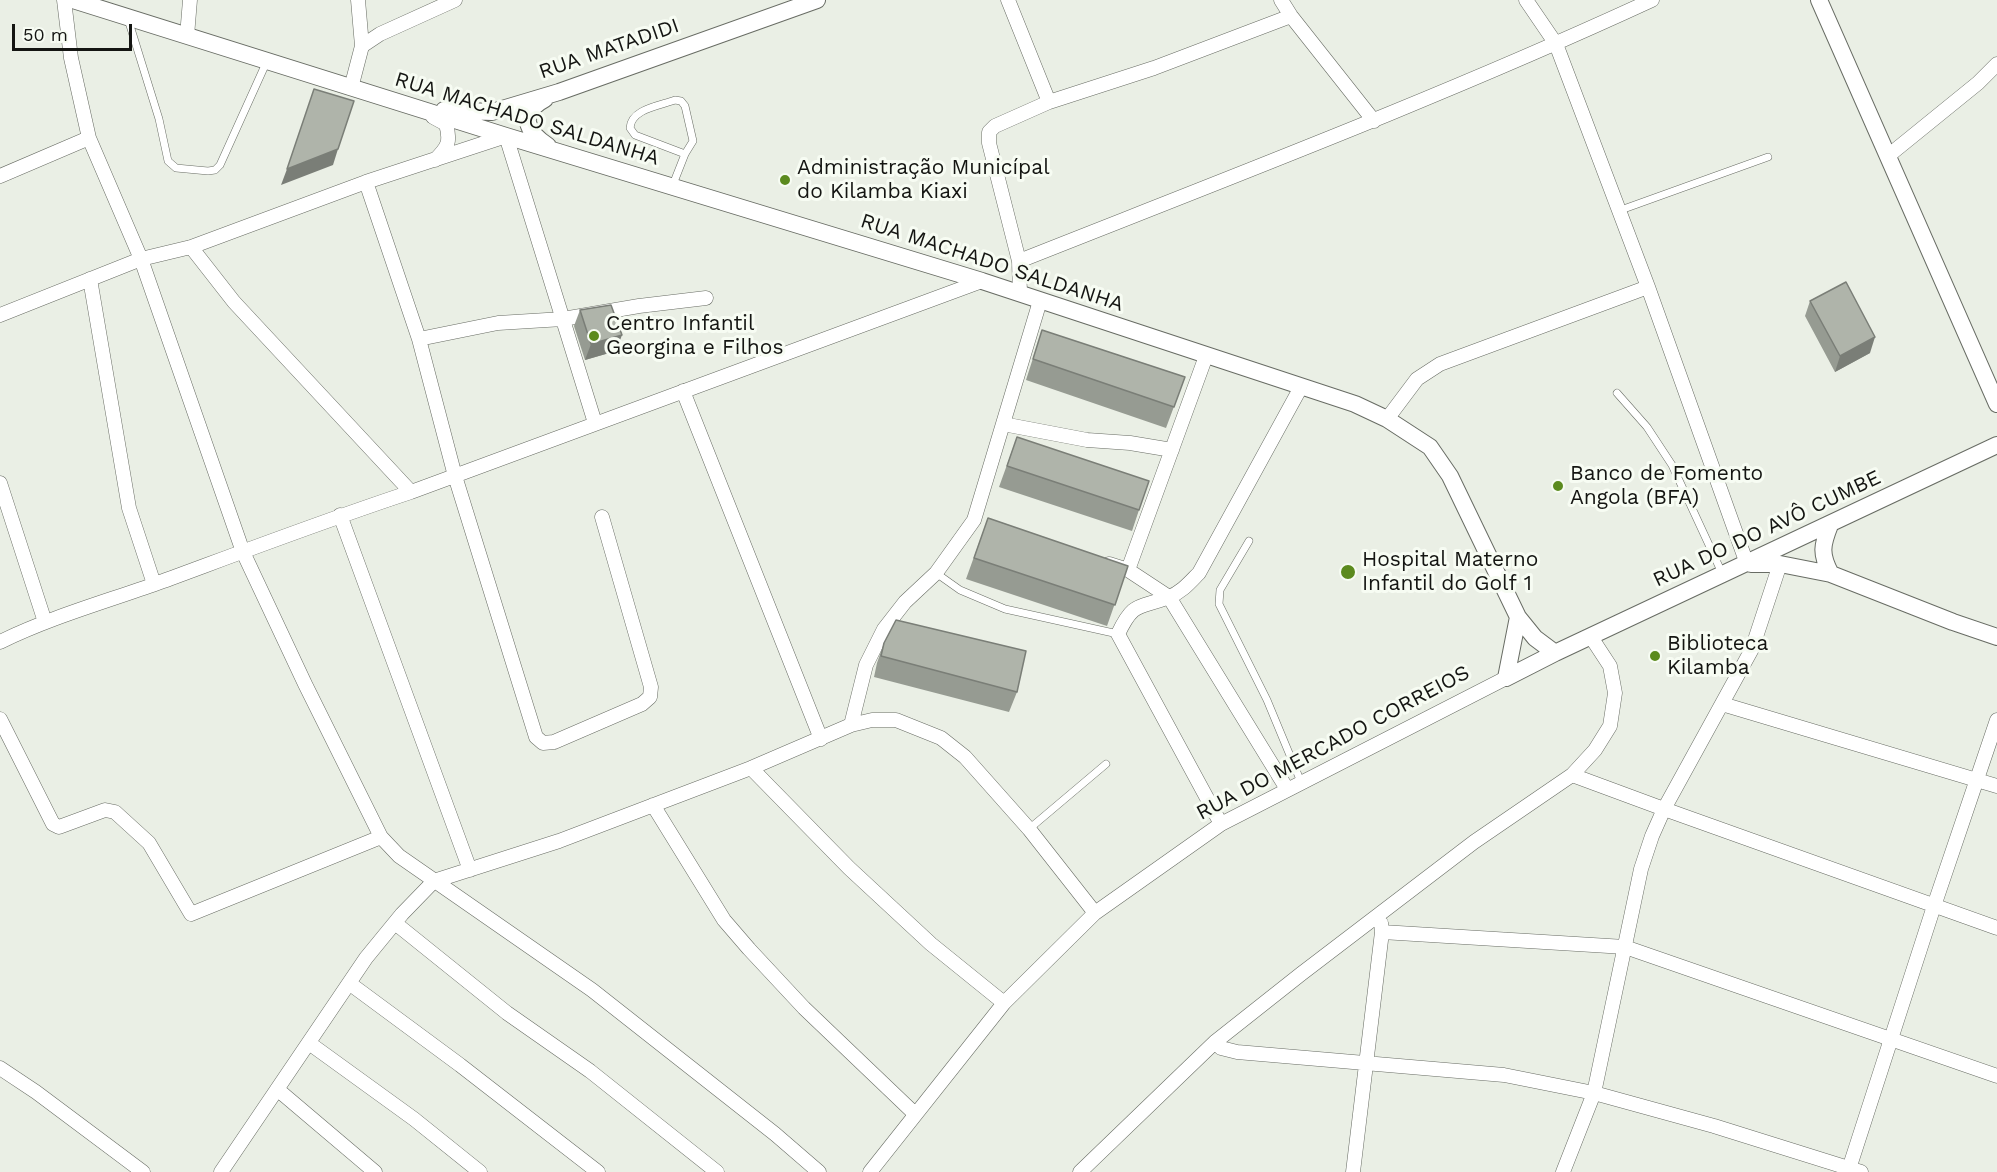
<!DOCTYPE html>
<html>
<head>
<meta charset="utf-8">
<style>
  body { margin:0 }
  #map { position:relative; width:1997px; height:1172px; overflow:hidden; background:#eaefe5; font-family:"Work Sans",sans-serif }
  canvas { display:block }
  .scale { position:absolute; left:12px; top:24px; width:120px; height:27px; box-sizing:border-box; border:3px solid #141512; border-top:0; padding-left:8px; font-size:18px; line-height:21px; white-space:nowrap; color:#141512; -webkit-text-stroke:4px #f7fcf3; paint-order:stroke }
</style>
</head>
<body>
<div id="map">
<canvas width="1997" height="1172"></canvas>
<div class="scale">50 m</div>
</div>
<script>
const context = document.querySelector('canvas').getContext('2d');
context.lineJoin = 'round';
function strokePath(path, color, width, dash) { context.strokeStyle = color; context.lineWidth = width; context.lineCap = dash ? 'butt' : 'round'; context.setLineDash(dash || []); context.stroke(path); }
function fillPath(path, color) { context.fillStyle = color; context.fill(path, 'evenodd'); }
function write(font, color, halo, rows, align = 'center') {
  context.font = font + ' "Work Sans",sans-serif'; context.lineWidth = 6; context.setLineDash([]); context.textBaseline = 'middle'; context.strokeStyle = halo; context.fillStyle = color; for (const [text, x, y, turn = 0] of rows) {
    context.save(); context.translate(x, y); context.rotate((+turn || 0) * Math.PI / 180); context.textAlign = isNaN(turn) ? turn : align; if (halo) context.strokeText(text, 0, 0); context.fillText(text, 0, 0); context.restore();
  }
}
const service = new Path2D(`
  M128,19l31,100 9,42 8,7 32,3 7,-1 5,-5 47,-104
  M672,187l13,-33 8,-13 -8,-35 -4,-5 -6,-1c-16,6 -44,9 -45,28l5,7 50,19
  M1618,211l150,-54
  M1617,393l30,34 25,38 50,108
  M1249,541l-29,49 -1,14 48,96 34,82
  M936,573l24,17 45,19 113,25
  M1029,829l77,-65`);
const minor = new Path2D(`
  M64,0l7,58 18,80 52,121 102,293 62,132 76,153 18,19 193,134 183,144 44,38
  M1008,0l41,102
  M1281,0l10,16 83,105
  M1526,0l30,44 92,243 99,277
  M187,36l3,-36
  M362,46l18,-12 75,-34
  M351,88l11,-42 -4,-46
  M433,117l13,7c5,18 2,23 -11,36
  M1888,156l90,-73 19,-19
  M0,176l89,-38
  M366,182l53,157 36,137 81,261 7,6 11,-1 88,-38 8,-7 1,-10 -49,-170
  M191,247l43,55 177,190
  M1019,261c212,-84 425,-165 633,-261
  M90,279l39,229 25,76
  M1020,294l-1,-33 -30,-118v-11l6,-6 54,-24 105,-34 137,-52
  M0,315l141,-56 50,-12 175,-65 140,-46 89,287
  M419,339l79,-16 65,-4 76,-13 67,-8
  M683,391l138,348
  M1387,419l30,-40 23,-15 208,-77
  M1003,424l84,16 43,3 42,7
  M0,483l45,139
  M340,515l130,355
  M1109,564l19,6 41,27 118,192
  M1128,570l78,-214
  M0,642c51,-25 105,-40 158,-59 84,-31 168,-63 253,-91l571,-211
  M1722,704l275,82
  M0,719l53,105 6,3 46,-17 10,2 34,31 42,71 190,-77
  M851,725l15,-60 18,-36 21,-27 31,-29 38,-53 66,-219
  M751,768l98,100 82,76 73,59
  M1572,775l92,34 333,119
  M653,805l71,115 25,29 55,59 111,106
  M1221,824l-103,-190c16,-34 21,-25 51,-37 13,-5 21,-15 30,-24l102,-186
  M395,923l112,90 83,58 127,101
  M1382,932l243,15 372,129
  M349,983l111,82 138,107
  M1215,1042l6,6 16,4 267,23 90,18 120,33 147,46
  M309,1043l105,76 66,53
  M0,1068l36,24 107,80
  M277,1089l98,83
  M221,1172l145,-214 36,-44 32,-33 125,-40 192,-73 100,-43 21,-5h24l45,18 24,19 64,72 66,84
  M870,1172l134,-169 91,-90 126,-89 285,-146
  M1080,1172l135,-130 86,-68 173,-132 98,-67 23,-25 15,-24 5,-33 -5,-27 -19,-29
  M1353,1172l29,-240 -1,-9
  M1563,1172l31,-79 47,-224 11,-33 12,-27 88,-160 28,-85
  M1848,1172l86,-266 63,-186`);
const tertiary = new Path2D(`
  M73,0l433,136 476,145 373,123 32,15 43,28 20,29 68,141 17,21 20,15
  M1819,0l178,404
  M545,99c-28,15 -18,33 3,47
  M444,110l48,2 67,-20 258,-92
  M1830,525c-8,20 -10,29 1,49
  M1751,564h29l51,10 122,48 44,15
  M1506,678l49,-25 442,-208
  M1506,678l12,-61`);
strokePath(service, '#686c64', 8);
strokePath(minor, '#686c64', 15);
strokePath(tertiary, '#686c64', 18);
strokePath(service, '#fff', 7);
strokePath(minor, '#fff', 14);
strokePath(tertiary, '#fff', 16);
fillPath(new Path2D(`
  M1810,301l60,52 -35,19 -30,-56z
  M580,310l36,41 -31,9 -11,-34z
  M1042,330l143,47 -19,51 -140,-48z
  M1017,437l122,73 -7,21 -133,-44z
  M988,518l140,48 -21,60 -141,-47z
  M884,643l133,49 -8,20 -135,-35 3,-14z`), '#969b92');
fillPath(new Path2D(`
  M338,149l-5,16 -52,20 6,-16z
  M622,335l-6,16 -31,9 6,-16z
  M1875,337l-5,16 -35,19 5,-16z`), '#7a7e77');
const building = new Path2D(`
  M314,89l40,12 -16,48 -51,20z
  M1846,282l29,55 -35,19 -30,-55z
  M611,305l11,30 -31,9 -11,-34z
  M1042,330l143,47 -11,30 -141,-48z
  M1017,437l132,44 -10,29 -132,-44z
  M988,518l140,48 -13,39 -141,-47z
  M896,620l130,31 -9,41 -136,-36 3,-13z`);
fillPath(building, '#afb4aa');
strokePath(building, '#7a7e77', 1.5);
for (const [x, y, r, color] of [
  [785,180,6,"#5b8a1e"],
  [594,336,6,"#5b8a1e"],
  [1558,486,6,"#5b8a1e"],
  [1348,572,8,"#5b8a1e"],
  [1655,656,6,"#5b8a1e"]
]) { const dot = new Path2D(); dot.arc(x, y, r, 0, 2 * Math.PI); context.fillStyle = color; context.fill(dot); strokePath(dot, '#f7fcf3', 2); }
write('21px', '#141512', '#f7fcf3', [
  ["RUA MATADIDI",609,49,-19],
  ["RUA MACHADO SALDANHA",527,119,17],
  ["RUA MACHADO SALDANHA",992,263,18],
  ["RUA DO DO AVÔ CUMBE",1767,529,-25],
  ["RUA DO MERCADO CORREIOS",1333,743,-28]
]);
write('21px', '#141512', '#f7fcf3', [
  ["Administração Municípal",797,168],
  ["do Kilamba Kiaxi",797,192],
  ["Centro Infantil",606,324],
  ["Georgina e Filhos",606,348],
  ["Banco de Fomento",1570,474],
  ["Angola (BFA)",1570,498],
  ["Hospital Materno",1362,560],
  ["Infantil do Golf 1",1362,584],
  ["Biblioteca",1667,644],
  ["Kilamba",1667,668]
], 'left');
</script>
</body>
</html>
